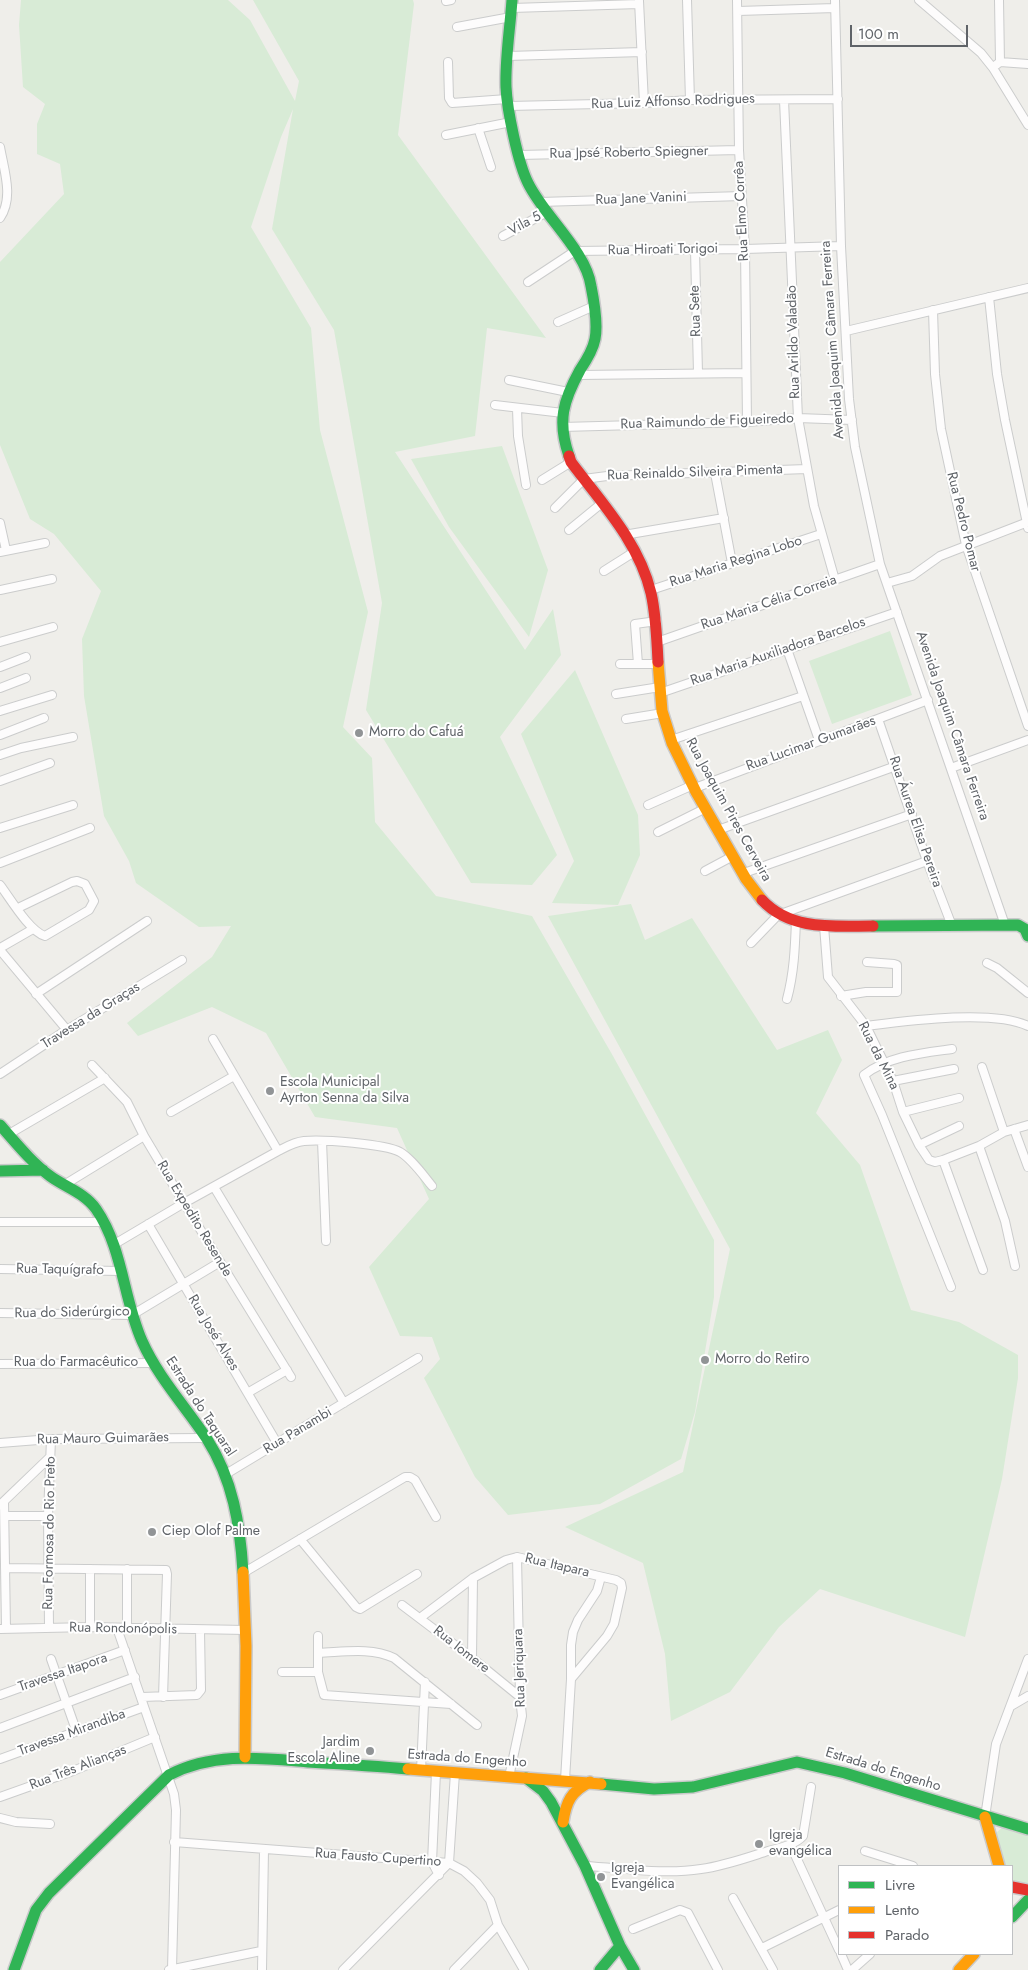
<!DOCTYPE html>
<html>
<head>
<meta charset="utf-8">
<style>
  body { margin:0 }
  #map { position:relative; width:1028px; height:1970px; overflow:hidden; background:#efeeea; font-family:Jost,sans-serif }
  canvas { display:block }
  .legend { position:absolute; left:838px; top:1865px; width:175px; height:90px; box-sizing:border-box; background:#fff; border:1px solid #bfc1c3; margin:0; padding:6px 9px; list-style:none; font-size:15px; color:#5f6368 }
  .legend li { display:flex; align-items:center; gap:10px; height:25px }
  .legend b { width:25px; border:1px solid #bfc1c3 }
  .scale { position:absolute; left:850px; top:25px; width:118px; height:22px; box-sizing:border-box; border:2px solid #5f6368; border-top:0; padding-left:6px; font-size:15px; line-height:18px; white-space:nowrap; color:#5f6368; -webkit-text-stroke:4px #fff; paint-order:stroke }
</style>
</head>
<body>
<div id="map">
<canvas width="1028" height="1970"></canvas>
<ul class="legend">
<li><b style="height:6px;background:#30b455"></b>Livre</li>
<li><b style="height:6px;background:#ff9f0a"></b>Lento</li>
<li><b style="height:6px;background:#e5322d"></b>Parado</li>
</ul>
<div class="scale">100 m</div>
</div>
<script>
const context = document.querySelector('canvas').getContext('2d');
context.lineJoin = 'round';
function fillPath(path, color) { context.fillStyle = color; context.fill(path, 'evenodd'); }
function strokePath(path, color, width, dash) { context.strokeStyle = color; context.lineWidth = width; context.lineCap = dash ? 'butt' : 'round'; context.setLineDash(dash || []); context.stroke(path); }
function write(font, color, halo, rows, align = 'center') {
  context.font = font + ' Jost,sans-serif'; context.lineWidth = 4; context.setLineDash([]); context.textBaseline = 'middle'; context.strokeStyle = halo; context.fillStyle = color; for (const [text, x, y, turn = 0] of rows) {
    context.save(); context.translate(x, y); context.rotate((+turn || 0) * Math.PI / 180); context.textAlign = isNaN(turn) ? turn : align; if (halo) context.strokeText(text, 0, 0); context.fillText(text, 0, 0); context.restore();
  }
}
fillPath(new Path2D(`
  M21,0h207l22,20 45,81 4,-20 -46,-81h160l1,4 -16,131 148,203 -59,-10 -12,108 -80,16 130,198 28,-41 8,46 -61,82 57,118 -25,30 -61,-2 -105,-173 16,-107 -48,-273 -62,-101 21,-120 -12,28 -30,90 60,101 9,102 48,182 -25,115 29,31 3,64 61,74 96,20 81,140 101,184v57l-19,115 -14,47 -81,45 -92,11 -33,-38 -51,-99 16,-19 -8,-22 -32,-1 -31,-69 60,-68 -32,-71 -82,-11 -49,-84 -54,-26 -74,29 -11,-13 85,-66 19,-31 -32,1 -63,-44 -7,-22 -25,-45 -20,-120 -2,-57 19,-48 -47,-57 -24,-15 -30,-74v-183l64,-68 -4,-30 -23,-10v-30l8,-20 -22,-17 -4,-62z
  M502,446l46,124 -19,67 -80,-110 -38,-68z
  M890,631l22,64 -80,29 -23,-63z
  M575,670l63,145 2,40 -22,50 -66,-2 22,-42 -53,-127z
  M631,904l14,36 47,-22 85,132 51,-20 14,30 -26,53 44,52 51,145 48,12 59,33v23l-16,101 -37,158 -145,-48 -41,38 -49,65 -59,29 -6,-67 -22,-91 -78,-36 118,-55 47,-223 -182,-333z
  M1003,1827l25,8v52l-16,-4v-17h-9l-8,-30 2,-4z`), '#d8ebd6');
const street = new Path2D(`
  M687,0l3,100
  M737,0l2,150 6,99 2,173
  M835,0l6,246 8,153 6,48 25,117 125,361
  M919,0l62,53 12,15 35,57
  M999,0l1,62
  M446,1l5,-1
  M639,1l5,102
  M512,8l127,-4
  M738,11l97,-3
  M457,27l54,-10
  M508,56l134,-4
  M448,62l1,36 3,5 55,-4
  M996,65l4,-3 28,2
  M784,100l14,318 16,88 21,74
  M509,106l135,-3 46,-3 148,-1
  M478,128l13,39
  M446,135l65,-13
  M0,147c4,23 14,51 0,71
  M519,155l220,-5
  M540,202l202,-6
  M503,236l44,-24
  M695,250l3,123
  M528,282l47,-31 170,-2 96,-3
  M989,297l8,77 8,46 23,108
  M933,310l2,64 6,55 25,116 62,181
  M558,322l36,-16
  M846,331l182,-43
  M579,375l167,-2
  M509,380l59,12
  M495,405l68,8
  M517,409l1,27 8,49
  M562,427l185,-5 51,-4 54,2
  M715,473l17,90
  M542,480l29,-18
  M555,508l29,-29 23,-3 200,-7
  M0,523l6,27
  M569,530l33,-27
  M624,535l100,-17
  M0,552l45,-9
  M604,571l30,-19
  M887,583l25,-7 28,-20 88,-34
  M0,590l52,-11
  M651,590l170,-56
  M0,642l53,-15
  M657,642l223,-78
  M787,649l32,91
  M620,664h37
  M638,664l-3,-40 22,-3
  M0,667l26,-10
  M0,688l26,-10
  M660,693l237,-81
  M616,694l44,-7
  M0,711l52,-16
  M626,719l37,-6
  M878,719l49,142 25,65
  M0,735l44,-17
  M671,740l132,-44
  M0,755l21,-7 52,-11
  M951,768l77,-28
  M0,781l50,-18
  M695,788l233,-88
  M648,805l45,-20
  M0,828l73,-23
  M718,830l178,-64
  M658,832l48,-24
  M0,863l90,-35
  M705,871l28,-15
  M744,873l168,-59
  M0,885c10,13 29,46 45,51l44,-26 5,-9 -9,-17 -8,-3 -5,1 -54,26
  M824,926l4,51 38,49 27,55 10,31 16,33 10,15 6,2 8,-2 36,-14 25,-14 24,-7
  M751,943l27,-28 149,-54
  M0,948l33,-19
  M0,950l67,80
  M987,963l10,5 31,25
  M36,994l111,-73
  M841,996l25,-4h31v-27l-3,-1 -27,-2
  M787,999c7,-26 8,-51 9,-79
  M866,1026c40,-5 127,-17 162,0
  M213,1039l65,112
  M92,1065l35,37 17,34 40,67 107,174
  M982,1067l22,65
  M0,1074l65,-43 117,-71
  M893,1081l61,-12
  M171,1112l63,-36
  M903,1112l56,-14
  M1014,1129l14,38
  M9,1134l96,-56
  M322,1141l4,100
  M919,1145l40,-19
  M979,1146l26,75 10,45
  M943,1160l40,110
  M64,1185l80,-49
  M214,1187l130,216
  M0,1222h102
  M148,1224l129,219
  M113,1245l71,-42 94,-52c8,-4 16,-9 26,-10 18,-2 81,3 96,11 12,7 23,23 32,34
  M0,1269l120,2
  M951,1287l-69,-172 -18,-40c24,-19 59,-22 88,-26
  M0,1313l132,2 88,-53
  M0,1364l152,-1
  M249,1392l38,-22
  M0,1443l51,-4 154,-1
  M226,1474l192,-116
  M4,1502l2,127
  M0,1505l50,-48
  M5,1516h43
  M300,1539l56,68 4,2 57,-35
  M5,1568l161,2 1,4 -4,123
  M90,1569v58
  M127,1569v59
  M243,1573l162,-96h5l5,3 21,37
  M402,1605l70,53 48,39
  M420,1618l53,-40 33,-18 11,-3 99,23 5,3 1,5 -8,36 -7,12 -36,43 -6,101
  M49,1628l-1,-112 3,-77
  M117,1628l57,166 2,16 -4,159
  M0,1629l90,-2 155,3
  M318,1636v36l6,23 127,9
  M319,1653c25,-1 52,-6 75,5l83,67
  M472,1658l1,-80
  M51,1659l25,71
  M282,1672h36
  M571,1679v-34l2,-13 5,-12 19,-29 4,-14
  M0,1695l125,-45
  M142,1697l55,-2 4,-5 -1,-60
  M1011,1706l17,-10
  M0,1728l135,-51
  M0,1759l144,-52
  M421,1770l4,-88
  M436,1772l-4,90 7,13
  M509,1777l13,-61 -2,-19 -3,-140
  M0,1797l73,-26 82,-34
  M985,1817l11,-73 32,-85
  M0,1818l16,4 34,2
  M174,1842l275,21 15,8 13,12 13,17 8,25 26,45
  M790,1844l49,106
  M865,1851l48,15
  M585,1866c38,2 78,9 116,3 23,-3 45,-11 67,-18 11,-3 27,-6 35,-15l8,-49
  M733,1898l40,72
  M633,1929l47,-19 8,3 30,57
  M762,1948l77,-38
  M841,1954l7,16
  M169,1970l92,-19
  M262,1970l2,-120
  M343,1970l106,-107 6,-90
  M454,1970l44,-45
  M852,1970l18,-16`);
const fast = new Path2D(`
  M512,0c-2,29 -7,59 -6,87 1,23 12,76 22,96 16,33 58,68 63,103 3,15 7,38 4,53 -2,11 -9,22 -15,31 -17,31 -23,51 -11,86
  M873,926l145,-1 7,4 3,7
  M0,1125c16,18 31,37 50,51 15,11 35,17 46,33 27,39 27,89 46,132 16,36 43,65 65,98 26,41 33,85 36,133
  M0,1171l43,-1
  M526,1778l17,13 8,11 34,64 35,80 -20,24
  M601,1784l53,5 39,-2 104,-25 48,11 183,56
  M1012,1917l16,-17
  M620,1946l14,24
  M14,1970l22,-60 13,-17 120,-118c45,-23 91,-17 139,-13 34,2 67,4 100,7`);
const slow = new Path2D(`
  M658,662l4,49 10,32 24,49 50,87 16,21
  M243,1572l3,74 -1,111
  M408,1769l193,15
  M985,1817l14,49
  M563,1822c3,-20 8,-31 27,-40
  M959,1970l15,-16`);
const jam = new Path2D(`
  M569,456l2,6c30,40 68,80 80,131 5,22 6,46 7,69
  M762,900c29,31 72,26 111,26
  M1012,1887l16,3`);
strokePath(street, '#cbcccc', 10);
strokePath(fast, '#cacacb', 14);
strokePath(slow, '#cacacb', 14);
strokePath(jam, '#cacacb', 14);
strokePath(street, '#fdfcfc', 8);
strokePath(fast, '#30b455', 11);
strokePath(slow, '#ff9f0a', 11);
strokePath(jam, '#e5322d', 11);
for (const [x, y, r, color] of [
  [359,733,5,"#919496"],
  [270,1091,5,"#919496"],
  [705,1360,5,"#919496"],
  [152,1532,5,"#919496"],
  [370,1751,5,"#919496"],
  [759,1844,5,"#919496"],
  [601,1877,5,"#919496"]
]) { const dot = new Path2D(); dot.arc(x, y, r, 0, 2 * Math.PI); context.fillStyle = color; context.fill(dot); strokePath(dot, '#fff', 2); }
write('14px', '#5f6368', '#fff', [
  ["Rua Luiz Affonso Rodrigues",673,102,-2],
  ["Rua Jpsé Roberto Spiegner",629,153,-1],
  ["Rua Jane Vanini",641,199,-2],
  ["Rua Elmo Corrêa",742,211,-93],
  ["Vila 5",525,224,-28],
  ["Rua Hiroati Torigoi",663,250,-1],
  ["Rua Sete",696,311,-92],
  ["Avenida Joaquim Câmara Ferreira",833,340,-94],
  ["Rua Arildo Valadão",794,342,-92],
  ["Rua Raimundo de Figueiredo",707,422,-2],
  ["Rua Reinaldo Silveira Pimenta",695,473,-2],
  ["Rua Pedro Pomar",963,522,76],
  ["Rua Maria Regina Lobo",736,562,-18],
  ["Rua Maria Célia Correia",769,603,-19],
  ["Rua Maria Auxiliadora Barcelos",778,652,-19],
  ["Avenida Joaquim Câmara Ferreira",952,726,71],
  ["Rua Lucimar Gumarães",811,744,-20],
  ["Rua Joaquim Pires Cerveira",728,810,61],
  ["Rua Áurea Elisa Pereira",915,822,71],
  ["Travessa da Graças",91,1016,-32],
  ["Rua da Mina",878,1056,63],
  ["Rua Expedito Resende",194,1219,59],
  ["Rua Taquígrafo",60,1270,1],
  ["Rua do Siderúrgico",72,1313,-1],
  ["Rua José Alves",213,1333,59],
  ["Rua do Farmacêutico",76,1363],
  ["Estrada do Taquaral",200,1407,57],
  ["Rua Panambi",298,1431,-31],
  ["Rua Mauro Guimarães",103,1439,-1],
  ["Rua Formosa do Rio Preto",50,1533,-89],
  ["Rua Itapara",557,1566,13],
  ["Rua Rondonópolis",123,1629,1],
  ["Rua Iomere",461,1650,38],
  ["Rua Jeriquara",520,1668,-92],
  ["Travessa Itapora",63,1673,-19],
  ["Travessa Mirandiba",72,1733,-20],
  ["Estrada do Engenho",467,1759,4],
  ["Rua Três Alianças",78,1768,-21],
  ["Estrada do Engenho",883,1770,17],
  ["Rua Fausto Cupertino",378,1858,4]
]);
write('14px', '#5f6368', '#fff', [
  ["Morro do Cafuá",369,733],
  ["Escola Municipal",280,1083],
  ["Ayrton Senna da Silva",280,1099],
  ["Morro do Retiro",715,1360],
  ["Ciep Olof Palme",162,1532],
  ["Jardim",360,1743,"right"],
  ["Escola Aline",360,1759,"right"],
  ["Igreja",769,1836],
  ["evangélica",769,1852],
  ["Igreja",611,1869],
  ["Evangélica",611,1885]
], 'left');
</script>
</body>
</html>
